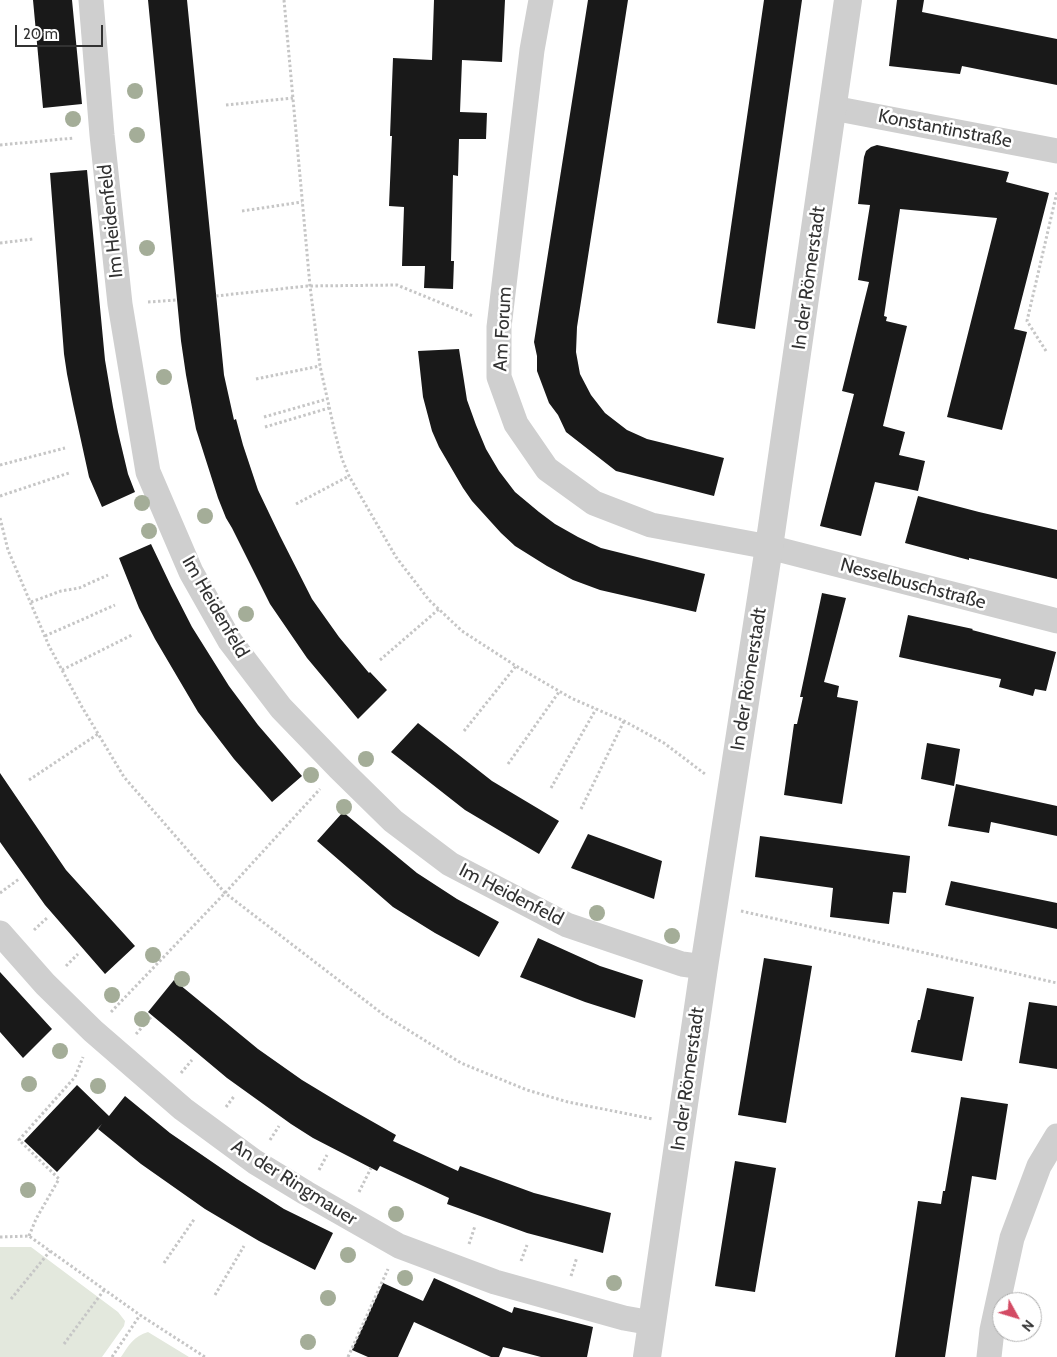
<!DOCTYPE html>
<html>
<head>
<meta charset="utf-8">
<style>
  body { margin:0 }
  #map { position:relative; width:1057px; height:1357px; overflow:hidden; background:#fff; font-family:Cabin,sans-serif }
  canvas { display:block }
  .north { position:absolute; left:992px; top:1292px; width:50px; height:50px; box-sizing:border-box; background:#fff; border:1px solid #adadad; border-radius:50%; rotate:129deg; font-size:14px; font-weight:700; line-height:20px; text-align:center; color:#323232 }
  .north::after { content:''; display:block; margin:auto; width:18px; height:22px; background:#d34b64; clip-path:polygon(50% 0,100% 100%,50% 72%,0 100%) }
  .scale { position:absolute; left:15px; top:25px; width:88px; height:22px; box-sizing:border-box; border:2px solid #323232; border-top:0; padding-left:6px; font-size:15px; line-height:18px; white-space:nowrap; color:#323232; -webkit-text-stroke:4px #fff; paint-order:stroke }
</style>
</head>
<body>
<div id="map">
<canvas width="1057" height="1357"></canvas>
<div class="north">N</div>
<div class="scale">20 m</div>
</div>
<script>
const context = document.querySelector('canvas').getContext('2d');
context.lineJoin = 'round';
function fillPath(path, color) { context.fillStyle = color; context.fill(path, 'evenodd'); }
function strokePath(path, color, width, dash) { context.strokeStyle = color; context.lineWidth = width; context.lineCap = dash ? 'butt' : 'round'; context.setLineDash(dash || []); context.stroke(path); }
function write(font, color, halo, rows, align = 'center') {
  context.font = font + ' Cabin,sans-serif'; context.lineWidth = 5; context.setLineDash([]); context.textBaseline = 'middle'; context.strokeStyle = halo; context.fillStyle = color; for (const [text, x, y, turn = 0] of rows) {
    context.save(); context.translate(x, y); context.rotate((+turn || 0) * Math.PI / 180); context.textAlign = isNaN(turn) ? turn : align; if (halo) context.strokeText(text, 0, 0); context.fillText(text, 0, 0); context.restore();
  }
}
fillPath(new Path2D(`
  M0,1247h31l87,65 7,9 -1,5 -22,31h-102z
  M148,1332l41,25h-68c8,-12 13,-21 27,-25z`), '#e3e8dd');
fillPath(new Path2D(`
  M33,0h39l10,104 -39,4z
  M148,0h39l37,375 10,45 2,-1 7,26 15,45 22,46 32,63 27,38 30,36 1,-1 17,18 -29,29 -51,-61 -37,-54 -38,-76 -6,-10 -8,-20 -22,-69 -10,-54 -5,-34z
  M434,0h71l-3,62 -40,-2 -2,52 27,1 -1,26h-27l-1,37 -5,-1 -2,86h3l-1,28 -29,-1 1,-22h-23l2,-59 -15,-1 3,-70h-2l3,-78 39,2z
  M588,0h40l-51,327 -1,25 4,22 11,21 14,18 22,17 20,9 77,19 -10,38 -98,-25 -50,-39 -8,-17 -9,-12 -12,-32v-15l-3,-14z
  M764,0h38l-47,329 -38,-6z
  M897,0h27l-2,12 135,27v46l-95,-19 -2,8 -71,-8z
  M877,145l132,27 -3,10 43,11 -35,136 13,3 -25,98 -55,-13 50,-199 -97,-9 -16,107 3,1 -1,4 21,5 -24,100 22,6 -6,23 26,6 -7,30 -43,-9 -14,54 -41,-10 34,-132 -12,-3 27,-109 -11,-2 12,-75 -12,-1 6,-47 2,-6 5,-4z
  M87,170l18,190 8,47 5,25 10,42 7,18 -33,15 -13,-30 -16,-73 -6,-30 -3,-20 -14,-181z
  M459,349l8,51 9,25 10,24 13,22 16,21 24,20 16,12 23,13 23,11 104,26 -9,38 -96,-22 -27,-10 -26,-14 -32,-20 -14,-13 -29,-32 -9,-13 -24,-41 -7,-16 -9,-34 -5,-46z
  M918,496l61,16 78,18v49l-88,-21v2l-64,-17z
  M151,544l20,42 21,41 37,59 29,39 44,51 -30,26 -38,-43 -36,-47 -43,-73 -16,-31 -20,-50z
  M822,593l24,5 -22,84 15,4 -2,11 21,4 -16,103 -58,-9 10,-71h3l6,-27h-3z
  M908,615l65,14 -1,1 84,22 -10,39 -11,-2 -2,7 -34,-9 2,-8 -102,-22z
  M418,723l74,58 67,40 -20,33 -74,-44 -74,-58z
  M927,743l33,6 -6,37 -33,-7z
  M0,773l66,97 69,76 -30,28 -60,-69 -45,-63z
  M956,784l101,22v30l-66,-14 -2,11 -41,-7z
  M343,812l74,61 40,26 42,23 -20,35 -44,-24 -42,-26 -76,-66z
  M588,834l74,27 -8,38 -83,-31z
  M760,836l150,20 -4,37 -13,-1 -4,32 -59,-7 3,-29 -78,-11z
  M951,881l106,22v26l-112,-24z
  M538,938l62,28 43,14 -8,38 -50,-16 -65,-25z
  M764,958l48,8 -26,157 -48,-8z
  M0,972l52,57 -29,29 -23,-26z
  M174,980l84,69 44,31 43,26 51,29 -3,6 65,30 2,-5 74,27 77,20 -8,40 -76,-20 -80,-29 2,-6 -69,-32 -3,5 -64,-33 -22,-14 -64,-46 -79,-66z
  M927,988l47,9 -12,64 -51,-9 7,-32h2z
  M1029,1002l28,4v63l-38,-6z
  M77,1085l32,31 16,-20 45,37 67,46 47,30 49,24 -18,37 -56,-29 -54,-32 -64,-45 -43,-35 4,-5 -45,48 -33,-31z
  M961,1097l47,7 -12,76 -24,-4 -27,181h-50l23,-156 23,3 2,-13h2z
  M735,1161l41,7 -21,124 -40,-6z
  M434,1278l78,35 2,-6 79,20 -6,30h-46l-38,-10 -4,10h-8l-77,-35 -16,35h-30l-16,-7 31,-67 40,18z`), '#191919');
strokePath(new Path2D(`
  M284,0l26,286 10,80 15,67 7,26 7,17 47,81 33,43 33,31 54,35 55,32 53,23 40,22 41,31
  M226,105l67,-7
  M0,145l74,-7
  M242,211l60,-9
  M0,243l33,-4
  M216,296l91,-10 90,-1 76,31
  M148,302l29,-2
  M1046,351l-19,-30 30,-129
  M256,379l64,-13
  M264,417l63,-18
  M265,427l64,-19
  M0,465l65,-17
  M0,496l69,-23
  M296,504l53,-28
  M0,518l8,32 41,96 33,61 42,70 101,116 159,122 77,48 66,27 41,12 85,17
  M31,602l30,-11 18,-3 29,-13
  M45,636l70,-31
  M380,660l59,-51
  M62,670l70,-35
  M464,731l52,-65
  M508,764l51,-72
  M29,780l69,-46
  M551,788l45,-79
  M581,809l43,-88
  M0,893l19,-14
  M741,911l316,72
  M34,930l14,-13
  M66,966l12,-12
  M111,1012l114,-119 95,-104
  M136,1034l16,-18
  M181,1073l11,-13
  M226,1107l9,-12
  M270,1140l9,-14
  M319,1170l8,-15
  M359,1192l12,-24
  M29,1236l7,-17 23,-40 -40,-39 56,-63 8,-20
  M0,1237l29,-1 111,79 65,42
  M469,1244l6,-18
  M521,1261l6,-16
  M164,1263l31,-45
  M571,1276l6,-19
  M215,1295l29,-49
  M11,1299l39,-48
  M64,1344l40,-54
  M112,1357l28,-42
  M348,1357l40,-88`), '#c6c6c6', 3, [2.5, 2.5]);
strokePath(new Path2D(`
  M91,0l11,135 18,169 28,168 43,100 39,69 51,67 58,60 54,53 57,43 117,61 115,39 22,3
  M541,0l-9,50 -33,277v50l17,47 31,45 47,34 57,22 118,22 288,74
  M833,108l224,43
  M0,933l45,51 48,47 90,78 72,53 51,31 93,53 96,36 129,36 28,5
  M989,1357l3,-27 20,-92 27,-72 18,-30`), '#cfcfcf', 25);
strokePath(new Path2D(`
  M647,1357l57,-390 65,-420 79,-547`), '#cfcfcf', 28);
context.fillStyle = '#a4ad98';
for (const [x, y] of [
  [135,91],
  [73,119],
  [137,135],
  [147,248],
  [164,377],
  [142,503],
  [205,516],
  [149,531],
  [246,614],
  [366,759],
  [311,775],
  [344,807],
  [597,913],
  [672,936],
  [153,955],
  [182,979],
  [112,995],
  [142,1019],
  [60,1051],
  [29,1084],
  [98,1086],
  [28,1190],
  [396,1214],
  [348,1255],
  [405,1278],
  [614,1283],
  [328,1298],
  [308,1342]
]) { context.beginPath(); context.arc(x, y, 8, 0, 2 * Math.PI); context.fill(); }
write('19px', '#323232', '#fff', [
  ["Konstantinstraße",945,129,11],
  ["Im Heidenfeld",111,221,-96],
  ["In der Römerstadt",809,278,-82],
  ["Am Forum",503,329,-87],
  ["Nesselbuschstraße",913,584,15],
  ["Im Heidenfeld",215,607,60],
  ["In der Römerstadt",749,679,-81],
  ["Im Heidenfeld",511,895,27],
  ["In der Römerstadt",688,1079,-82],
  ["An der Ringmauer",294,1183,32]
]);
</script>
</body>
</html>
